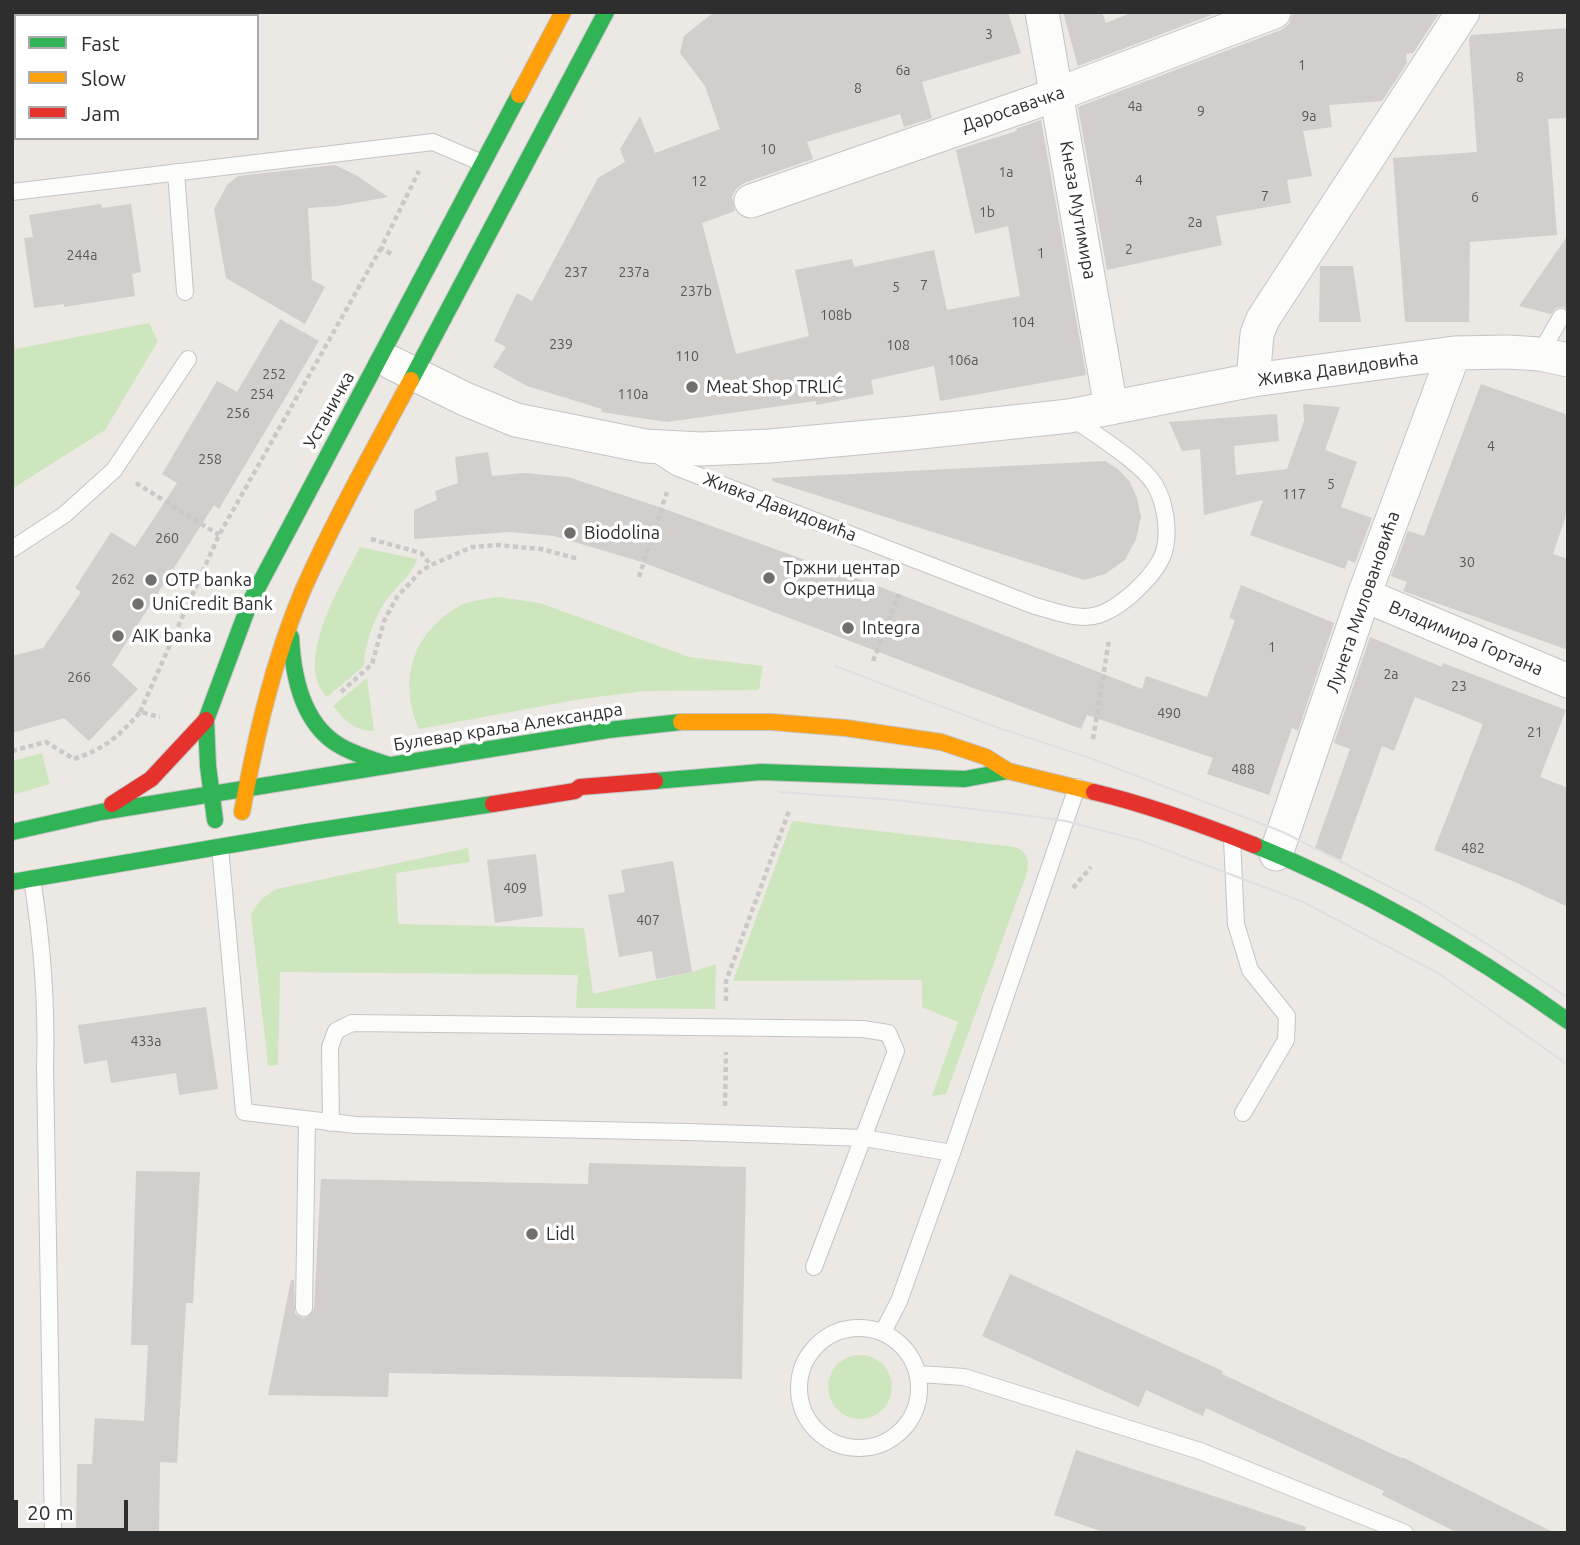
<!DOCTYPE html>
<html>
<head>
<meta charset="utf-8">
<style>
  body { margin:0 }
  #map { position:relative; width:1580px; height:1545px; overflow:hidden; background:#ece8e4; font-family:Ubuntu,sans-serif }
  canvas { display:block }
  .frame { position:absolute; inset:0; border:14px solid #2e2e2e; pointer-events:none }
  .legend { position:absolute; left:14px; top:14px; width:245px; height:126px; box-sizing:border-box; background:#fff; border:2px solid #ababab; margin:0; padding:9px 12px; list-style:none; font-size:21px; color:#2e2e2e }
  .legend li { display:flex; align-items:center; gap:14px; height:35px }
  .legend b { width:35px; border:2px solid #ababab }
  .scale { position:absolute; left:14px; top:1500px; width:114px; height:32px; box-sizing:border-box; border:4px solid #2e2e2e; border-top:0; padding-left:9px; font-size:21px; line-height:24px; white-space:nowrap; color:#2e2e2e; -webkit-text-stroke:5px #fff; paint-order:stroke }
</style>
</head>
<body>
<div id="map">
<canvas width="1580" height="1545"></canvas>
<div class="frame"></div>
<ul class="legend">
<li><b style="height:9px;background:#30b455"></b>Fast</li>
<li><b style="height:9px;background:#ff9f0a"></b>Slow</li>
<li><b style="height:9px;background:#e5322d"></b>Jam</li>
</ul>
<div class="scale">20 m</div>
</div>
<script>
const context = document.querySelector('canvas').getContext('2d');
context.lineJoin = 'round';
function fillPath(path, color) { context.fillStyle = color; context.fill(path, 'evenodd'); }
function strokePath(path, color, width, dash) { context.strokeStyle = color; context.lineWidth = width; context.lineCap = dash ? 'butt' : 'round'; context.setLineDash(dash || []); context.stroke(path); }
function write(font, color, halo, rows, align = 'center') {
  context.font = font + ' Ubuntu,sans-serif'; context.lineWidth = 7; context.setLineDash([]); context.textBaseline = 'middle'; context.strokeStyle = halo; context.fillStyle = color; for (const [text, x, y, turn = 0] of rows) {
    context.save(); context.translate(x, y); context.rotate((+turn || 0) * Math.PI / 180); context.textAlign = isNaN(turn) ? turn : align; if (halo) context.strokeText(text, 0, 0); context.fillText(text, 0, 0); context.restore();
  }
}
fillPath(new Path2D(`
  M149,323l9,18 -53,89 -93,59v-160l3,20z
  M360,547l57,12c-4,14 -17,24 -26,35 -16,19 -26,48 -27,72l-37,31c-35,-35 16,-115 33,-150z
  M498,597l42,6 149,54 74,9 -4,24 -113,1 -65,8 -162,30c-22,-49 -6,-98 42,-124 11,-5 26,-6 37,-8z
  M367,678l7,53c-19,0 -30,-11 -41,-25z
  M42,753l8,31 -38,11v-34z
  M792,821l223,26c12,5 13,11 13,23l-82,224 -14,2 26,-74 -36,-15v-27l-189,1z
  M468,848l2,14 -74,11 2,51 186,4 9,66 99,-22 24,-8 -1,45 -139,-1 2,-33 -298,-3 -2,93 -10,1 -17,-151c6,-13 13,-19 26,-26z
  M828 1387a32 32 0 1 1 64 0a32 32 0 1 1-64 0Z`), '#cee6be');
fillPath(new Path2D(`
  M714,12h294l13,41 -99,29 10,36 -28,9 -4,-13 -93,28 6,17 -69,24 -8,6 -4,8 3,14 -33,12 34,131 73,-18 -14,-66 57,-11 2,8 80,-17 13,60 73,-14 -12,-70 -33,8 -19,-84 61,-19 -1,-2 25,-9 45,255 -146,26 -6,-35 -63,14 3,14 -58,11v-4l-149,21 -66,-10 1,-3 -75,-23 -34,-19 13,-20 -12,-6 23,-48 15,8 66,-123 27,-16 -5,-13 20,-33 15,37 65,-24 -15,-43 -25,-33 4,-17z
  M1063,12h39l4,11 27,-11h86l-141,54z
  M1293,12h147l-27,41 -7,1 1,9 -25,38 -53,4 3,22 -29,4 9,45 -25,4 4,23 -75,13 6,29 -115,25 -29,-163 203,-77 8,-6z
  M1568,28v90l-20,1 9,116 -87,7 -1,80h-64l-12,-164 84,-6 -8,-113 2,-4z
  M335,165l21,10 32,22 -50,9 -30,2 4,72 13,7 -20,37 -79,-46 -12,-69 13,-24 11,-9z
  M101,204l1,4 29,-4 10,68 -9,2 3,22 -71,11v-3l-30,4 -10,-70 9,-1 -4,-22z
  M1568,235v74l-6,-2 -6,1 -5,6 -32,-8z
  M1320,266h33l8,56h-42z
  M280,319l39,22 -100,168 -5,-4 -102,160 26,24 -49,52 -25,-23 -52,15v-77l31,-8 38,-56 -6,-4 36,-56 24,15 42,-64 -15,-9 55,-93 20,11z
  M1481,384l87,31v94l-15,45 15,5v91l-165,-59 4,-9 -16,-6 17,-45 16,5z
  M1303,404l37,3 -15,43 32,12 -16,45 31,11 -17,45 -7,-3 -3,9 -95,-34 13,-35 -59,15 -4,-66 -18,2 -13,-29 108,-8 2,27 -45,5 2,29 51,-6 17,-48z
  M488,452l4,24 32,-3 44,4 94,31 237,86 243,95 4,-13 61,21 28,-77 -6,-2 12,-33 93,38 -36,108 -6,-3 -23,67 -62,-21 6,-16 -126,-43 -6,14 -439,-167 -88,-26 -44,-4 -96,7v-29l23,-10 -2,-9 23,-8 -3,-26z
  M1105,461l13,8 12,13 7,16 4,19 -5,22 -11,21 -20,14 -21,6 -312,-99v-3z
  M1370,637l72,30 1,-4 123,47 -26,67 28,11v119l-53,-25 -81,-32 49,-126 -68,-27 -21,54 -12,-5 -41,114 -26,-12 35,-99 -16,-6z
  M536,854l7,62 -48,7 -8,-63z
  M673,861l19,111 -36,7 -4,-28 -33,6 -11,-62 17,-3 -4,-22z
  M206,1007l12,82 -39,6 -3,-22 -65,10 -4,-23 -23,4 -6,-39z
  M589,1163l157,4 -4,212 -353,-6 -1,24 -120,-2 23,-115h3l1,34 8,4 5,-1 6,-8 7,-130 267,5z
  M136,1171l64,1 -7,131h-7l-9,160 -17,-1 -1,71h-83l1,-69h15l3,-46 49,3 4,-76h-17z
  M1010,1274l213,97 -1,3 179,84 1,-1 153,76h-97l-76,-38 2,-4 -178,-83 -3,8 -57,-26 -7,17 -157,-71z
  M1076,1450l230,77 -1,6h-199l-52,-18z`), '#d1cecb');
const lane = new Path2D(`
  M176,172l9,120
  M12,192l421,-50 49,21
  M1540,354l21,-37
  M656,454l20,13 359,139c17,4 40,14 58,10 25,-4 67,-43 72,-68 4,-20 0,-45 -10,-63 -14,-23 -61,-51 -84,-68
  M12,549l52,-34 50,-45 74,-111
  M1232,839l4,85 14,46 37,46 -1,24 -43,73
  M220,847l24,265 112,13 332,7 176,6 88,15
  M32,879c10,62 15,125 13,188l8,466
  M331,1123l-1,-76 6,-16 16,-8 511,6 25,4 8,18 -82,216
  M304,1308l3,-188
  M799 1388a60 60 0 1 1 120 0a60 60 0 1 1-120 0Z
  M883,1332l16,-31 53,-148 125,-366
  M919,1374l45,3 236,74 205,82`);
const street = new Path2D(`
  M1042,12l69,396
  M751,201l307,-107 216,-82
  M392,363l73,36 51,21 129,26 56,3 69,-3 142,-13 157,-17 184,-36 201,-27 53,-1 33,2 28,6
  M1253,380l4,-46 6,-15 200,-307
  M1364,595l204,86
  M1276,854l88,-259 90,-242`);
const fast = new Path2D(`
  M411,380l195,-368
  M291,637c2,41 12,89 51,110 15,8 31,13 47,18
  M655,781l106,-9 204,7 43,-8
  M215,820l-7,-54 -2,-46 44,-118 269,-507
  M12,832l89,-20 507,-82 73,-8
  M1254,845c112,45 216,106 314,176
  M12,882l295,-50 186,-28`);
const slow = new Path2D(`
  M519,95l44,-83
  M681,722h90l75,6 95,14 45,15 22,14 86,21
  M242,812c14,-76 31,-151 61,-222 32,-72 71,-141 108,-210`);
const jam = new Path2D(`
  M1094,792c55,13 107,32 160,53
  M112,804l39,-25 55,-59
  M493,804l82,-13 5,-4 75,-6`);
strokePath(lane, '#c5c4c5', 18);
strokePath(street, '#c5c4c5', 35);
strokePath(fast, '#c5c4c5', 18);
strokePath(slow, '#c5c4c5', 18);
strokePath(jam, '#c5c4c5', 18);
strokePath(new Path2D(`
  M391,254l-10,-6 38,-77
  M136,483l83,52
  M371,539l50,14 10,12
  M639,577l28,-85
  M873,661l26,-67
  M341,692l31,-28 12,-43 13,-24 23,-25 11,-7 41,-18 25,-2 44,4 38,10
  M140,712l79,-177 162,-287
  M1093,739l16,-99
  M12,751l34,-9 28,17c32,-11 44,-22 66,-47l20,5
  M1073,888l18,-21
  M726,1001v-20l63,-170
  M725,1106l1,-54`), '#c9c9c8', 4.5, [5, 3.5]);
strokePath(lane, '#fcfcfb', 16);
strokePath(street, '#fcfcfb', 33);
strokePath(fast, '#30b455', 16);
strokePath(slow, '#ff9f0a', 16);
strokePath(jam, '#e5322d', 16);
strokePath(new Path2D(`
  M835,666l161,61 94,31 193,74 138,71 69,43 78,52
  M779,792l116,8 129,15 42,6 76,20 159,60 137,72 130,92`), '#dfdfe1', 2);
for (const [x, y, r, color] of [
  [692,387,7,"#706f6e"],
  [570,533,7,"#706f6e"],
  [769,578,7,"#706f6e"],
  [151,580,7,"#706f6e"],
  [138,604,7,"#706f6e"],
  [848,628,7,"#706f6e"],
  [118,636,7,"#706f6e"],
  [532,1234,7,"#706f6e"]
]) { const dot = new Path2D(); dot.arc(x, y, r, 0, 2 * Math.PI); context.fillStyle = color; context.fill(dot); strokePath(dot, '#fff', 2.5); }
write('14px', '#585857', null, [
  ["3",989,34],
  ["1",1302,65],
  ["6a",903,70],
  ["8",1520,77],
  ["8",858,88],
  ["4a",1135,106],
  ["9",1201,111],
  ["9a",1309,116],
  ["10",768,149],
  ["1a",1006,172],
  ["4",1139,180],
  ["12",699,181],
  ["7",1265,196],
  ["6",1475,197],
  ["1b",987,212],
  ["2a",1195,222],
  ["2",1129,249],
  ["1",1041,253],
  ["244a",82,255],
  ["237",576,272],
  ["237a",634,272],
  ["7",924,285],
  ["5",896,287],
  ["237b",696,291],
  ["108b",836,315],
  ["104",1023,322],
  ["239",561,344],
  ["108",898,345],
  ["110",687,356],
  ["106a",963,360],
  ["252",274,374],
  ["254",262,394],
  ["110a",633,394],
  ["256",238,413],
  ["4",1491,446],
  ["258",210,459],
  ["5",1331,484],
  ["117",1294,494],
  ["260",167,538],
  ["30",1467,562],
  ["262",123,579],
  ["1",1272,647],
  ["2a",1391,674],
  ["266",79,677],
  ["23",1459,686],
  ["490",1169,713],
  ["21",1535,732],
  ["488",1243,769],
  ["482",1473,848],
  ["409",515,888],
  ["407",648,920],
  ["433a",146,1041]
]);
write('18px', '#2e2e2e', '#fff', [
  ["Даросавачка",1013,109,-19],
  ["Кнеза Мутимира",1078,210,80],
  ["Живка Давидовића",1338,369,-8],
  ["Устаничка",329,410,-61],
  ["Живка Давидовића",780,507,21],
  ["Лунета Миловановића",1363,602,-71],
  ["Владимира Гортана",1466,638,23],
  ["Булевар краља Александра",508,727,-9]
]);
write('18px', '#2e2e2e', '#fff', [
  ["Meat Shop TRLIĆ",706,387],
  ["Biodolina",584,533],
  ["Тржни центар",783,568],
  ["Окретница",783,589],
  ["OTP banka",165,580],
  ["UniCredit Bank",152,604],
  ["Integra",862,628],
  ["AIK banka",132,636],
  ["Lidl",546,1234]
], 'left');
</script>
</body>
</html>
